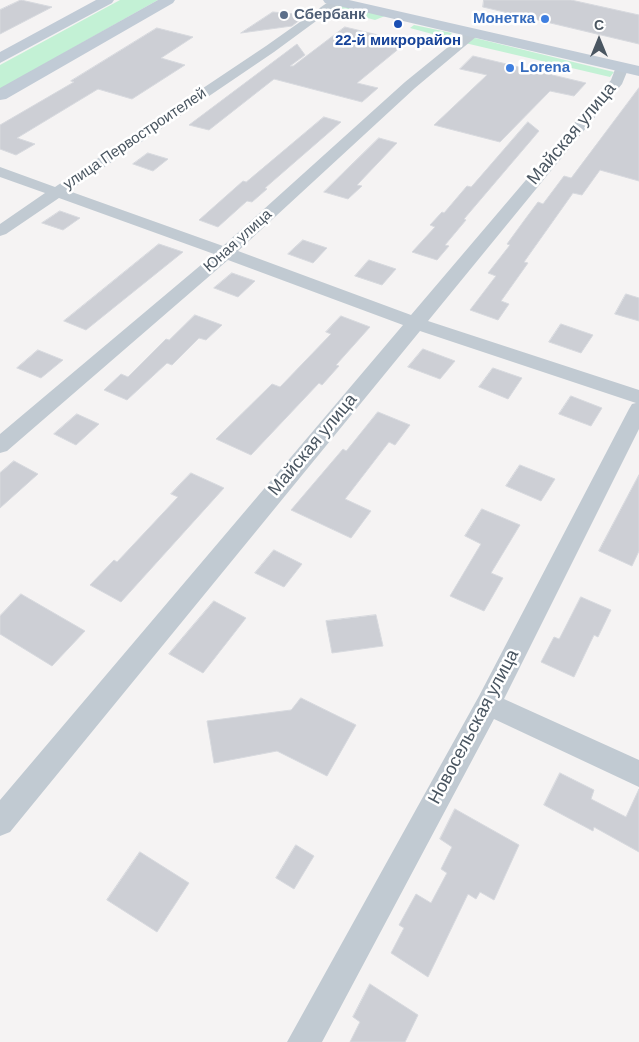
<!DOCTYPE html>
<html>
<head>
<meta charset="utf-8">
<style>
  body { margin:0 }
  #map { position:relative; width:639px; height:1042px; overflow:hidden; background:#f5f3f3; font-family:Arial,sans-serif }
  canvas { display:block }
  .north { position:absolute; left:574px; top:15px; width:50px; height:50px; -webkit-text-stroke:4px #fff; paint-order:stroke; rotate:0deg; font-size:14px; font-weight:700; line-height:20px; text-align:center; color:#4a5661 }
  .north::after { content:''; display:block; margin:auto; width:18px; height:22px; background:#4a5661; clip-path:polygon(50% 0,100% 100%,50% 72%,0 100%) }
</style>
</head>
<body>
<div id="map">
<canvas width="639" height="1042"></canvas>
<div class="north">С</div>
</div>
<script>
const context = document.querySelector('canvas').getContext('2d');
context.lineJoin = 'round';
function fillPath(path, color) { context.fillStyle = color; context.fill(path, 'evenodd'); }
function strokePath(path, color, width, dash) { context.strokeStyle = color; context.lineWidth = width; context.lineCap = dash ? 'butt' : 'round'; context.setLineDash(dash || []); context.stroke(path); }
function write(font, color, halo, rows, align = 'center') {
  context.font = font + ' Arial,sans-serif'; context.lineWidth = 5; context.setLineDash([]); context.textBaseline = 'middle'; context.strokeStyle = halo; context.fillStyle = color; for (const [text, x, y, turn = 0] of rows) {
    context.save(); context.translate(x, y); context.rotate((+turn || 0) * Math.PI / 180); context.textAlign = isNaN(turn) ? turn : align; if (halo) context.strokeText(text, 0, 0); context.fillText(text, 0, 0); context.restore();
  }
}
fillPath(new Path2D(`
  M120,0h38l-158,89v-24z
  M338,5l47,11 -10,4 -34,-9 -4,3 -7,-2z
  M414,25l38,8 -6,6 -11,-1 1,-3 -26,-7z
  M471,37l143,35 -4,5 -145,-34z`), '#c3f1d5');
const building = new Path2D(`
  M21,0l31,7 -52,27v-24z
  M484,0h87l68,15v29l-156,-37z
  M273,12l33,3 -14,11 -51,7z
  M345,27l62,15 -50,41 21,5 -16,14 -88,-23 -65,51 -20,-5 108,-81 8,11 -15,11h3z
  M157,28l36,9 -32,21 24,7 -53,34 -34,-10 -81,49 18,6 -19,11 -16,-6v-24l74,-43 -3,-1z
  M473,56l113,27 -12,13 -24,-5 -50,51 -66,-17 53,-50 -27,-6z
  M639,88v93l-39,-11 -18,25 -9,-2 -49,69 4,1 -27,38 8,3 -11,16 -28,-10 26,-34 -8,-3 22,-28 -3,-1 19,-26 12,-16 5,2 21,-28 7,2z
  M324,117l17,5 -76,66 2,1 -15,13 -5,-1 -29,26 -19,-7 44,-39 3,1z
  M528,122l11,9 -75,88 2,1 -21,25 4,1 -12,14 -25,-8 23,-25 -5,-2 12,-13 2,1 23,-27 4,1z
  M379,138l18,5 -40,42 5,1 -14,13 -24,-7z
  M148,153l20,6 -15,12 -20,-7z
  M60,211l20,7 -17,12 -21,-7z
  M303,240l24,8 -14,15 -25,-9z
  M159,244l24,8 -97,78 -22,-9z
  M369,260l27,9 -14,16 -27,-9z
  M232,273l23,8 -17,16 -24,-9z
  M626,294l13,4v23l-24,-7z
  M195,315l27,10 -16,15 -7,-2 -27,27 -5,-2 -40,37 -23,-10 17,-16 7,3 38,-38 3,1z
  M341,316l29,11 -34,38 3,1 -17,19 -3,-2 -68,72 -35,-16 56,-55 8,3 51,-53 -5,-2z
  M561,324l32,11 -12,18 -32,-11z
  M423,349l32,12 -15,18 -32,-12z
  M38,350l25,10 -22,18 -24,-10z
  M493,368l29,10 -14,21 -29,-12z
  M571,396l31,12 -11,18 -32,-12z
  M378,412l32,13 -15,20 -6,-3 -44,57 26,12 -20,27 -60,-28 52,-61 3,2z
  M77,414l22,10 -23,21 -22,-11z
  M14,461l24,13 -38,34v-35z
  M520,465l35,14 -14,22 -35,-15z
  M191,473l33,15 -103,114 -31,-17 24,-25 3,2 61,-65 -7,-3z
  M639,475v76l-7,15 -33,-15z
  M482,509l38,16 -29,48 12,5 -19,33 -34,-15 31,-52 -16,-8z
  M274,550l28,14 -18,23 -29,-14z
  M21,594l64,37 -33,35 -52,-32v-18z
  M581,597l30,13 -13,27 -4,-2 -20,42 -33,-15 13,-25 5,2z
  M214,601l32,17 -43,55 -34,-19z
  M376,615l7,31 -51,7 -6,-32z
  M301,698l55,27 -29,51 -50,-25 -63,12 -7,-42 84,-11z
  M560,773l34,17 -3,9 35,18 13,-28v63l-45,-25 -1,4 -49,-26z
  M455,809l64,36 -25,55 -14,-8 -4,7 -8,-5 -40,83 -37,-24 13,-25 -5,-3 17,-31 15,9 16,-30 -6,-4 11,-22 -12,-8z
  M296,845l18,11 -20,33 -18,-11z
  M140,852l49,31 -32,49 -50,-32z
  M370,984l48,31 -13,27h-55l10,-20 -7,-5z`);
fillPath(building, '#cdcfd5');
strokePath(building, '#d7d9de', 1);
fillPath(new Path2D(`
  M331,0h9l2,2 -68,50 -205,139 154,55 182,-164 64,-52h8l2,3 -2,3 -62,52 -177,163 173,64 200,-235 6,-16h10l2,3 -7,17 -194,237 211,69v39l-135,270 135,61v27l-145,-68 -172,323h-35l192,-346 150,-287 3,-5 4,-1 -216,-72 -410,501 -10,4v-36l403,-475 -175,-65 -221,191 -7,2v-19l214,-180 -155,-56 -53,36 -6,2v-12l45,-31 -45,-16v-10l55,20 211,-141z`), '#c1cad2');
fillPath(new Path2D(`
  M96,0h18l-2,3 -112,60v-11z
  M158,0h17l-2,3 -167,96 -6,1v-12z
  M323,0h26l290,66v10l-309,-72 -5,-1z`), '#c1cbd6');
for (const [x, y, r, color] of [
  [284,15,5,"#5c6f8a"],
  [545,19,5,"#3f7fe0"],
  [398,24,5,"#1a4fb4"],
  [510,68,5,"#3f7fe0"]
]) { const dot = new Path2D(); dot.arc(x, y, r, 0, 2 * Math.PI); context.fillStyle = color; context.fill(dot); strokePath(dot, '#fff', 2); }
write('bold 15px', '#4e5e75', '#fff', [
  ["Сбербанк",294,15]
], 'left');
write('bold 15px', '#366cbe', '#fff', [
  ["Монетка",535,19],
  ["Lorena",520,68,"left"]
], 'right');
write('bold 15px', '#164399', '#fff', [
  ["22-й микрорайон",398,41]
]);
write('15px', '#4a5661', '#fff', [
  ["улица Первостроителей",135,139,-34],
  ["Юная улица",238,241,-42]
]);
write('18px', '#4a5661', '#fff', [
  ["Майская улица",572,134,-50],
  ["Майская улица",313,445,-50],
  ["Новосельская улица",474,727,-62]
]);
</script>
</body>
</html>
